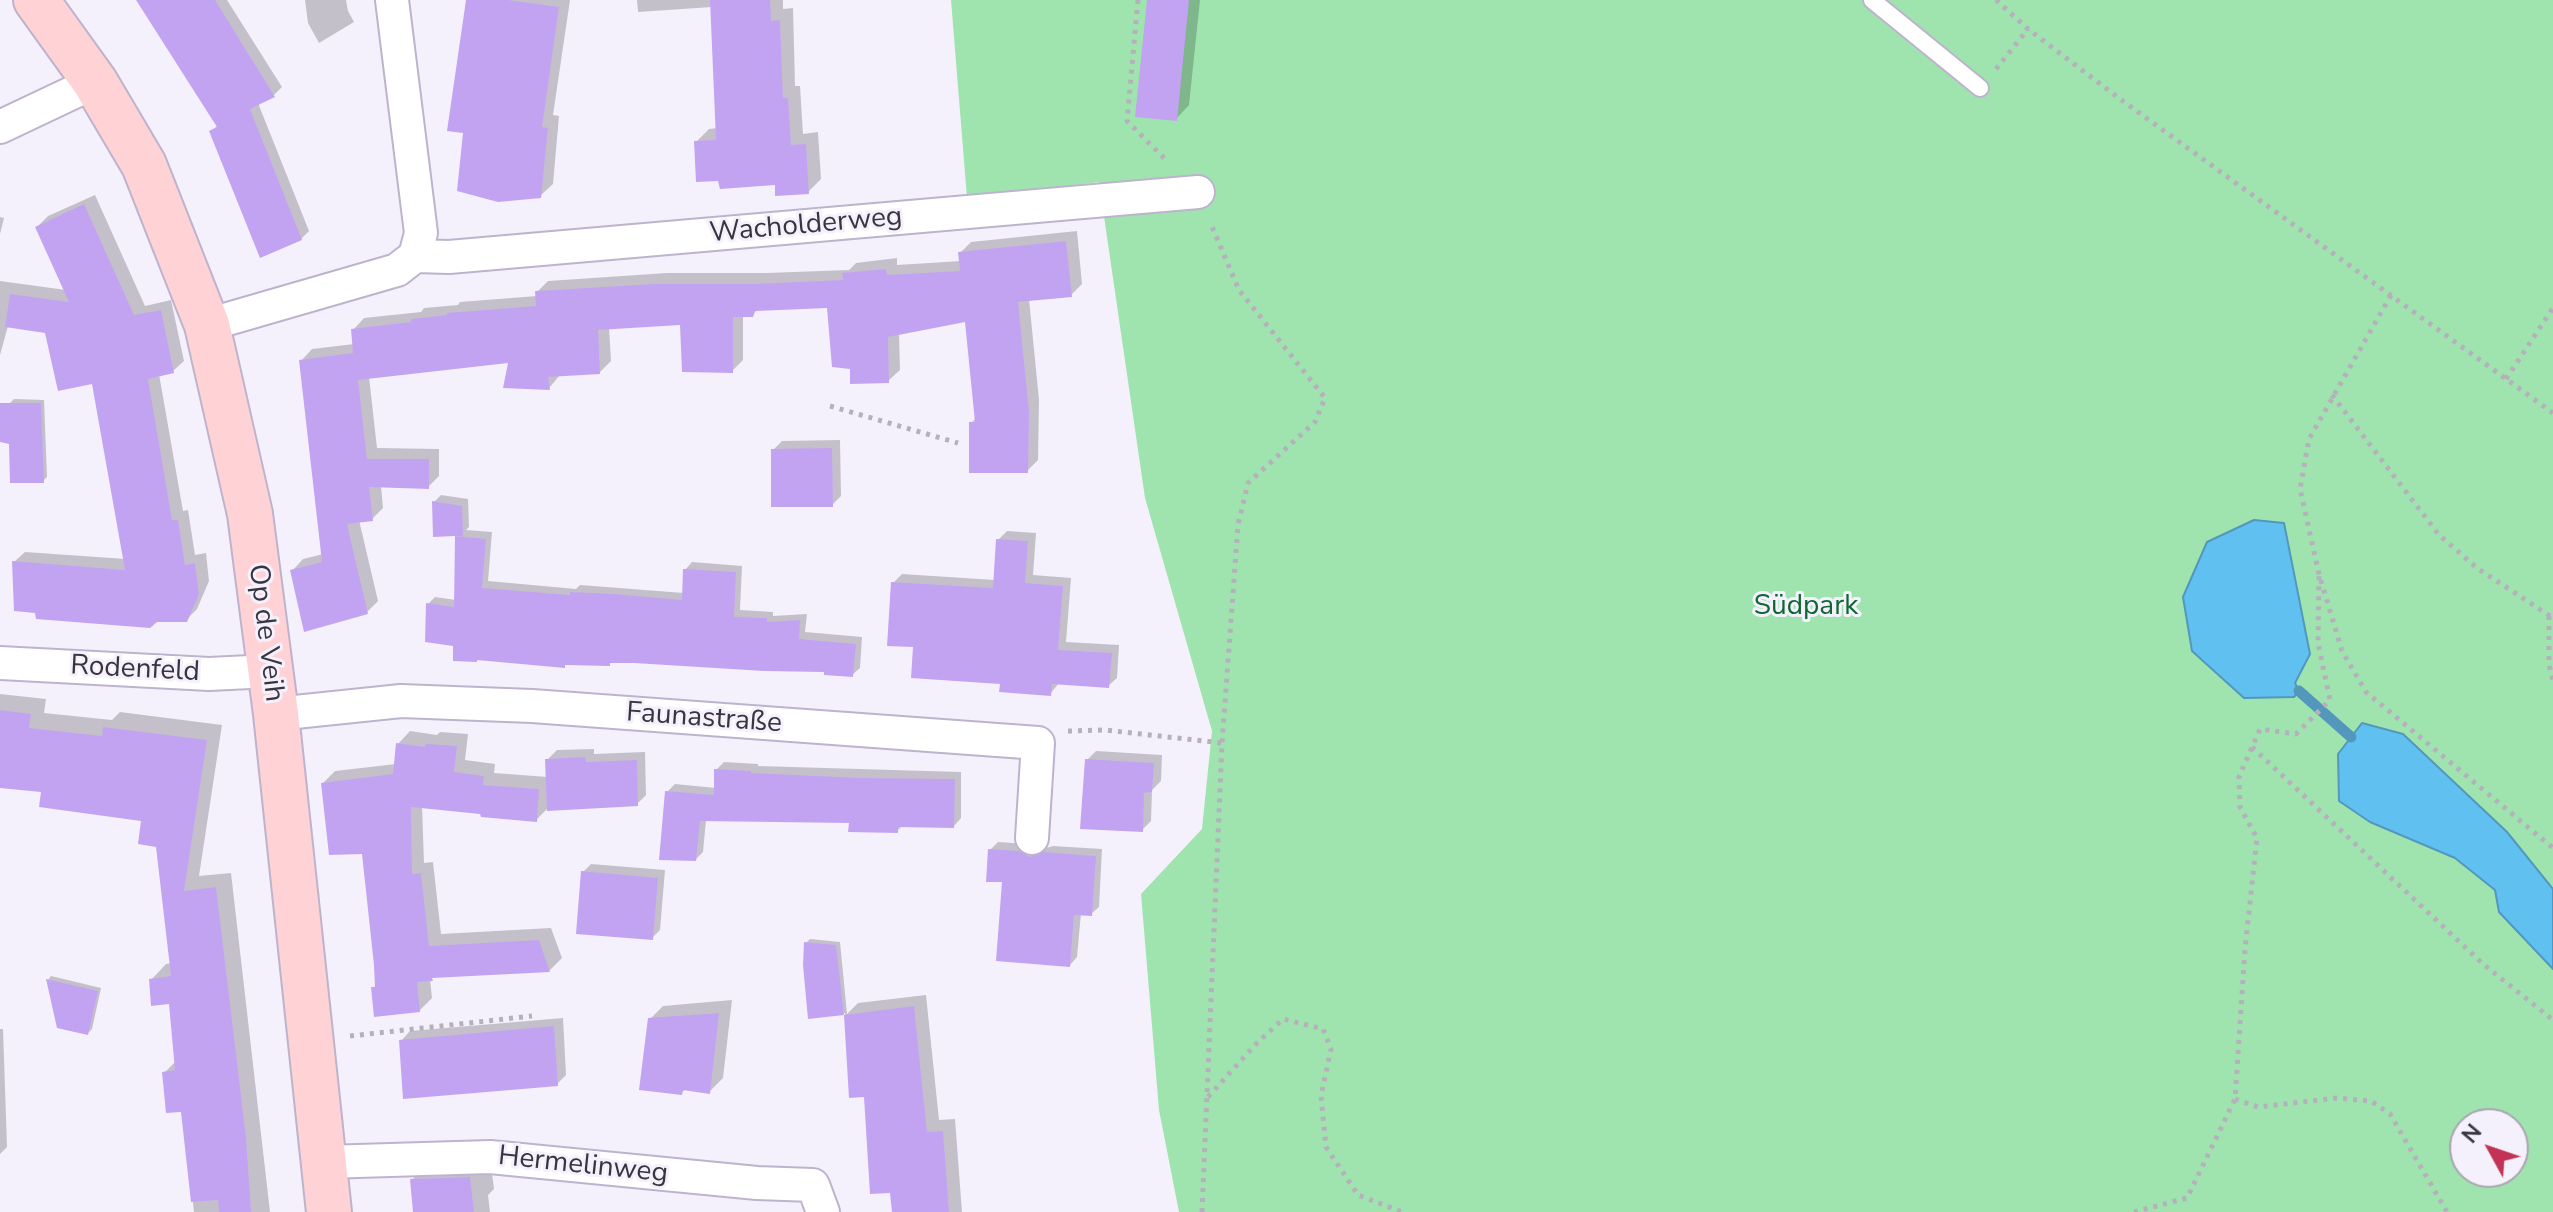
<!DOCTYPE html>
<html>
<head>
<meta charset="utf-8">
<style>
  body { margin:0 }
  #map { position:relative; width:2553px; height:1212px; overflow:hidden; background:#f5f1fc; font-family:"Nunito Sans",sans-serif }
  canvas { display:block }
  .north { position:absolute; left:2449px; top:1108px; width:80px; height:80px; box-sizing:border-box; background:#f5f1fc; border:2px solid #aaa6b1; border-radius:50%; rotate:310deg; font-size:22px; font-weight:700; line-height:32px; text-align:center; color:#393540 }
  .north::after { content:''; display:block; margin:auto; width:28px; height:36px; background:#c23355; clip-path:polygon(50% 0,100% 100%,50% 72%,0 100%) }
</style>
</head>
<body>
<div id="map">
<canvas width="2553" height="1212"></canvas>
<div class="north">N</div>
</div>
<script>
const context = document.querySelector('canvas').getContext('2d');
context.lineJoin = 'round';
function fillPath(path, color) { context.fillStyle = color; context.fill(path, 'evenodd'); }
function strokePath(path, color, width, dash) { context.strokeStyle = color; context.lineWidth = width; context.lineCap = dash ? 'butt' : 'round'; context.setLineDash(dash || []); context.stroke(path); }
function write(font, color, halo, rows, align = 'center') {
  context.font = font + ' "Nunito Sans",sans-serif'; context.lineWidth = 6; context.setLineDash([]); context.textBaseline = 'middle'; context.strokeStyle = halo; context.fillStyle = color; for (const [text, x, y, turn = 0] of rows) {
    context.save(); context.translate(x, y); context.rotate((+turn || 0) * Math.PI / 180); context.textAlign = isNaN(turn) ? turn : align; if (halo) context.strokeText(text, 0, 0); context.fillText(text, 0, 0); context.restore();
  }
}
fillPath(new Path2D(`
  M951,0h1602v1212h-1374l-20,-102 -18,-216 61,-65 10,-98 -67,-233 -46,-316 -132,16zM2465,1124h48v48h-48z`), '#9fe4af');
const water = new Path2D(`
  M2254,520l30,3 26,131 -15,29 4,8 -5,6 -50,1 -52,-47 -9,-54 24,-55z
  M2362,723l41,11 104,98 46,57v80l-54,-57 -4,-22 -40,-32 -85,-36 -31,-21 -1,-47z`);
fillPath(water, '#60c1f1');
strokePath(water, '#5497bc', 2);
fillPath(new Path2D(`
  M140,0h87l55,87 -8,8 -16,8 51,128 -8,8 -89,-108 6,-6z
  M305,0h41l2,11 6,11 -35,21 -11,-20z
  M468,0h102l-17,115 6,1 -6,68 -13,12 -75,-64z
  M637,0h146v9l10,-1 2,78h5l3,48 15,-2 3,47 -13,13 -32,-9 -80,-41 13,-13 8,-1 -5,-121 -74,5z
  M1149,0h51l-11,105 -13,14z
  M95,195l50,111 26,-6 13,61 -11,10 -14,3 24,137 5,-1 7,45 11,-2 3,28 -12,28 -11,11 -149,-9 -23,-49 11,-10 101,7 -32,-177 -47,-51 -39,-5 -8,29v-74l66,9 -29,-63 11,-11z
  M0,217l4,1 -4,16z
  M1077,231l5,53 -11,11 -42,4 10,101 -1,60 -11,11 -56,-48 5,-5 -9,-98 -68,13 1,37 -12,11 -36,-14 -23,-62 -71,4 -6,6h-9v45l-11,11 -50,-49 -73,5 2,34 -11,11 -40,3 -11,13 -38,-27 -142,16 8,71 62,1v27l-11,11 -47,-1 2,22 -11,11 -13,1 19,81 -11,11 -75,-41 11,-12 20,-5 -22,-193 11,-12 42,-5 -1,-14 11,-12 57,-6 3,-4 34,-3 2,-3 77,-6v-4l11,-11 119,-8h99l83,-3 7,-7 41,-5v7l64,-4 -1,-8 11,-11z
  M14,399l30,1 3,77 -4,4 -33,-78z
  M840,440l1,56 -9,9 -59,-55 9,-9z
  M441,495l27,4 1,28 -3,3 26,2 -4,49 88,8 4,-4 104,8 1,-23 7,-8 50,4 -2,44 33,2v4l34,-2 -2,18 57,5 -2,31 -8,7 -27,-5 -191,-9 -67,2 -3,3 -109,-22 -27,-40 7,-7 21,3 1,-66 -23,-32z
  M1007,531l29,2 -3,42 38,3 -5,64 53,3 -2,33 -9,8 -49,-3 -9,11 -48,-12 -87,-37 -22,-62 9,-9 93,6 3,-40z
  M0,694l46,5 -2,14 68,7 8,-8 102,13 -23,151 32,-3 39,339h-76l-11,-103 -18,-37 11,-11 -6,-59 -19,-22 15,-16 6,-1 -14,-118 -15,-26 -99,-29 -44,-3z
  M410,731l27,4 3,-3 28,2 -3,26 30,4 -1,9 54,4v-18l9,-9 37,-1v5l51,-2 1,43 -9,9 -90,5 -11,11 -114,-14 2,57 9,-1 8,72 110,-6 11,30 -12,12 -115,6 -5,3 2,19 -13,13 -46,-23 4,-4 -14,-132 -40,-69 12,-12 61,-7 2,-20z
  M1096,751l66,4 -1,26 -9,9 -1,31 -9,9 -55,-70z
  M724,762l34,2v2l203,6v46l-7,8 -51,-1 -6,6 -46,-10 -145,-1 -3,32 -7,7 -29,-67 8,-8 41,4v-18z
  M998,842l29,2 12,6 14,-4 49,3 -3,58 -8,7 -10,-1 -4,44 -7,8 -66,-84 -14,-31z
  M591,864l74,6 -5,60 -8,8 -69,-66z
  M810,939l30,3 7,72 11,-11 68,-8 13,125 16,-1 7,93h-68l-2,-21 -26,-97 -15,2 -6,-83 -35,4 -4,-74z
  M51,976l50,12 -9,41 -4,4 -40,-53z
  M732,1000l-9,78 -13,13 -24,-2 -5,4 -31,-74 13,-13z
  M563,1018l3,57 -9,9 -156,-43 9,-10z
  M0,1029h3l4,118 -7,7z
  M490,1157l4,32 -6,6 2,17h-75l-3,-32 20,-21z`), '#0003');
strokePath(new Path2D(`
  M2299,691l52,46`), '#5497bc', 11);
fillPath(new Path2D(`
  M136,0h79l60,97 -25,12 52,131 -42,18 -51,-127 8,-4z
  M466,0h42l51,7 -17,120 6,1 -7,70 -43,4 -41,-11 6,-58 -16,-2z
  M710,0h60l1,21 9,-1 3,78h5l3,47 15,-1 3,50 -34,2v-11l-55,4 -2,-8 -22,1 -2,-41 22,-1z
  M1147,0h42l-12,121 -42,-4z
  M84,204l50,111 27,-5 13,63 -26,6 24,141h6l7,45 10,-2 4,31 -12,28h-30l-7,6 -114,-9 -1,-6 -21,-2 -2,-50 113,9 -33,-186 -34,7 -13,-58 -40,-6 5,-33 59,8 -34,-75z
  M1066,241l6,56 -54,5 11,110 -1,61h-59v-51h6l-10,-100 -77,15 1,46 -39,1v-15l-18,-2 -5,-59 -72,3 -2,6h-20v56l-51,-1 -2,-47 -82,5 2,44 -52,3 2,13 -47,-2 5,-25 -150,17 9,79h62v30l-60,-2 4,34 -26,3 21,90 -64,18 -14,-62 32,-8 -23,-202 54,-7 -2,-24 60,-7v-3l36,-4v-2l89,-7 -1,-15 119,-7h99l90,-4 -1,-7 44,-4 1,6 73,-4 -2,-19z
  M0,403h41l3,80h-34l-1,-39 -9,-2z
  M832,448l1,59h-62v-58z
  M432,501l30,5 1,30h-8l31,3 -4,49 88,7v-3l45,2 67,6 1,-31 53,3 -2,45 33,1v4l33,-2 -1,19 57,5 -3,33 -29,-2v-3l-60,-1 -130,-8h-24v3l-45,-1v3l-88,-8v-11v13l-24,-1v-15l-28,-4 1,-39 28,4 1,-71 -22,1z
  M996,539l32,2 -3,42 38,3 -5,64 54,3 -3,35 -57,-4 -1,12 -52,-4 1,-8 -89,-6 2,-31 -26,-1 4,-64 102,6z
  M0,710l31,4 -2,14 73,8 1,-9 104,13 -23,151 32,-4 30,251 5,74h-32l-1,-12 -27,2 -10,-90 -15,1 -4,-41 13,-2 -6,-66 -18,2 -2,-27 22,-3 -15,-129 -18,-3 3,-23 -102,-14 2,-15 -41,-4z
  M396,743l29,4 1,-3 31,2 -3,26 30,4 -1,9 56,4 -2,33 -56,-5 -1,-3 -69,-7 1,67 9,-1 8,73 110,-6 11,32 -118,6 1,3 -16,1 3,30 -46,5 -3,-30h4l-1,-22 -12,-111 -33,1 -8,-72 72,-9z
  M585,757l1,5 51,-2 1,46 -91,5 -2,-52z
  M1085,759l69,4 -2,29 -8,1 -1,39 -63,-3z
  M714,769l37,2v2l110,5 94,1 -1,49 -56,-1v6l-50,-1 1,-9 -149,-2 -4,40 -37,-1 6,-69 49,4z
  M988,849l31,2 11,6 13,-5 53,4 -4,60 -18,-1 -4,52 -74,-6 6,-79h-16z
  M581,871l77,7 -5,62 -77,-6z
  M804,942l32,3 8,70 -36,4 -5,-54z
  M46,979l52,12 -10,44 -31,-7z
  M914,1006l13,126 16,-1 6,81h-57l-2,-19 -20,1 -6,-97 -15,1 -5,-83z
  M719,1013l-9,81 -27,-4 -1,5 -43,-5 9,-72z
  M554,1026l4,60 -155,13 -4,-59z
  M470,1177l4,35h-61l-3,-33z`), '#c2a3f2');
const lane = new Path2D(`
  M1872,0l108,88`);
const street = new Path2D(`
  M392,0l29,233 -6,23
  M0,127l95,-45
  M207,325l190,-55 18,-14 34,1 749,-65
  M0,663l209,11 62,-3
  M276,714l125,-13 131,5 506,37 -6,95
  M324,1162l166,-5 267,26 56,2 10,27`);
const secondary = new Path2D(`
  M36,0l59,82 49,83 63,160 43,189 26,200 53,498`);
strokePath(lane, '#beb3cd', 20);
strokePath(street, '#beb3cd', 36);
strokePath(secondary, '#beb3cd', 48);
strokePath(new Path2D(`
  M1138,0l-11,121 39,39
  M1996,0l32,29 92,70 433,314
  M1996,69l32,-40
  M2391,295l-82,144 -9,50 19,85 23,77 24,41 187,156
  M2506,379l47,-71
  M2332,395l107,140 38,33 76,50
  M830,406l128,37
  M2549,616v49l4,15
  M1068,731l37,-1 117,13
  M2252,747l231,217 70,56
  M350,1036l182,-20
  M1208,1097l48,-53 27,-25 40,10 8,20 -10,47 5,51 32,48 44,17
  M2235,1099l23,8 79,-9 34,3 19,13 57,98
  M1202,1212l20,-469 16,-218 10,-42 67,-61 10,-24 -86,-108 -29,-68
  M2134,1212l53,-14 48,-99 10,-150 12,-111 -17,-31 -1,-30 21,-48 36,5 34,-34 -12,-57 1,-69`), '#b5b1bc', 5, [4, 6]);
strokePath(lane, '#fff', 16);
strokePath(street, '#fff', 32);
strokePath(secondary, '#ffd3d6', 44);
write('28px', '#393540', '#f5f1fc', [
  ["Wacholderweg",806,226,-5],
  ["Op de Veih",265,633,83],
  ["Rodenfeld",135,670,3],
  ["Faunastraße",704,719,4],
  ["Hermelinweg",583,1166,6]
]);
write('28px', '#0f6834', '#f5f1fc', [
  ["Südpark",1806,607]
]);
</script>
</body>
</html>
